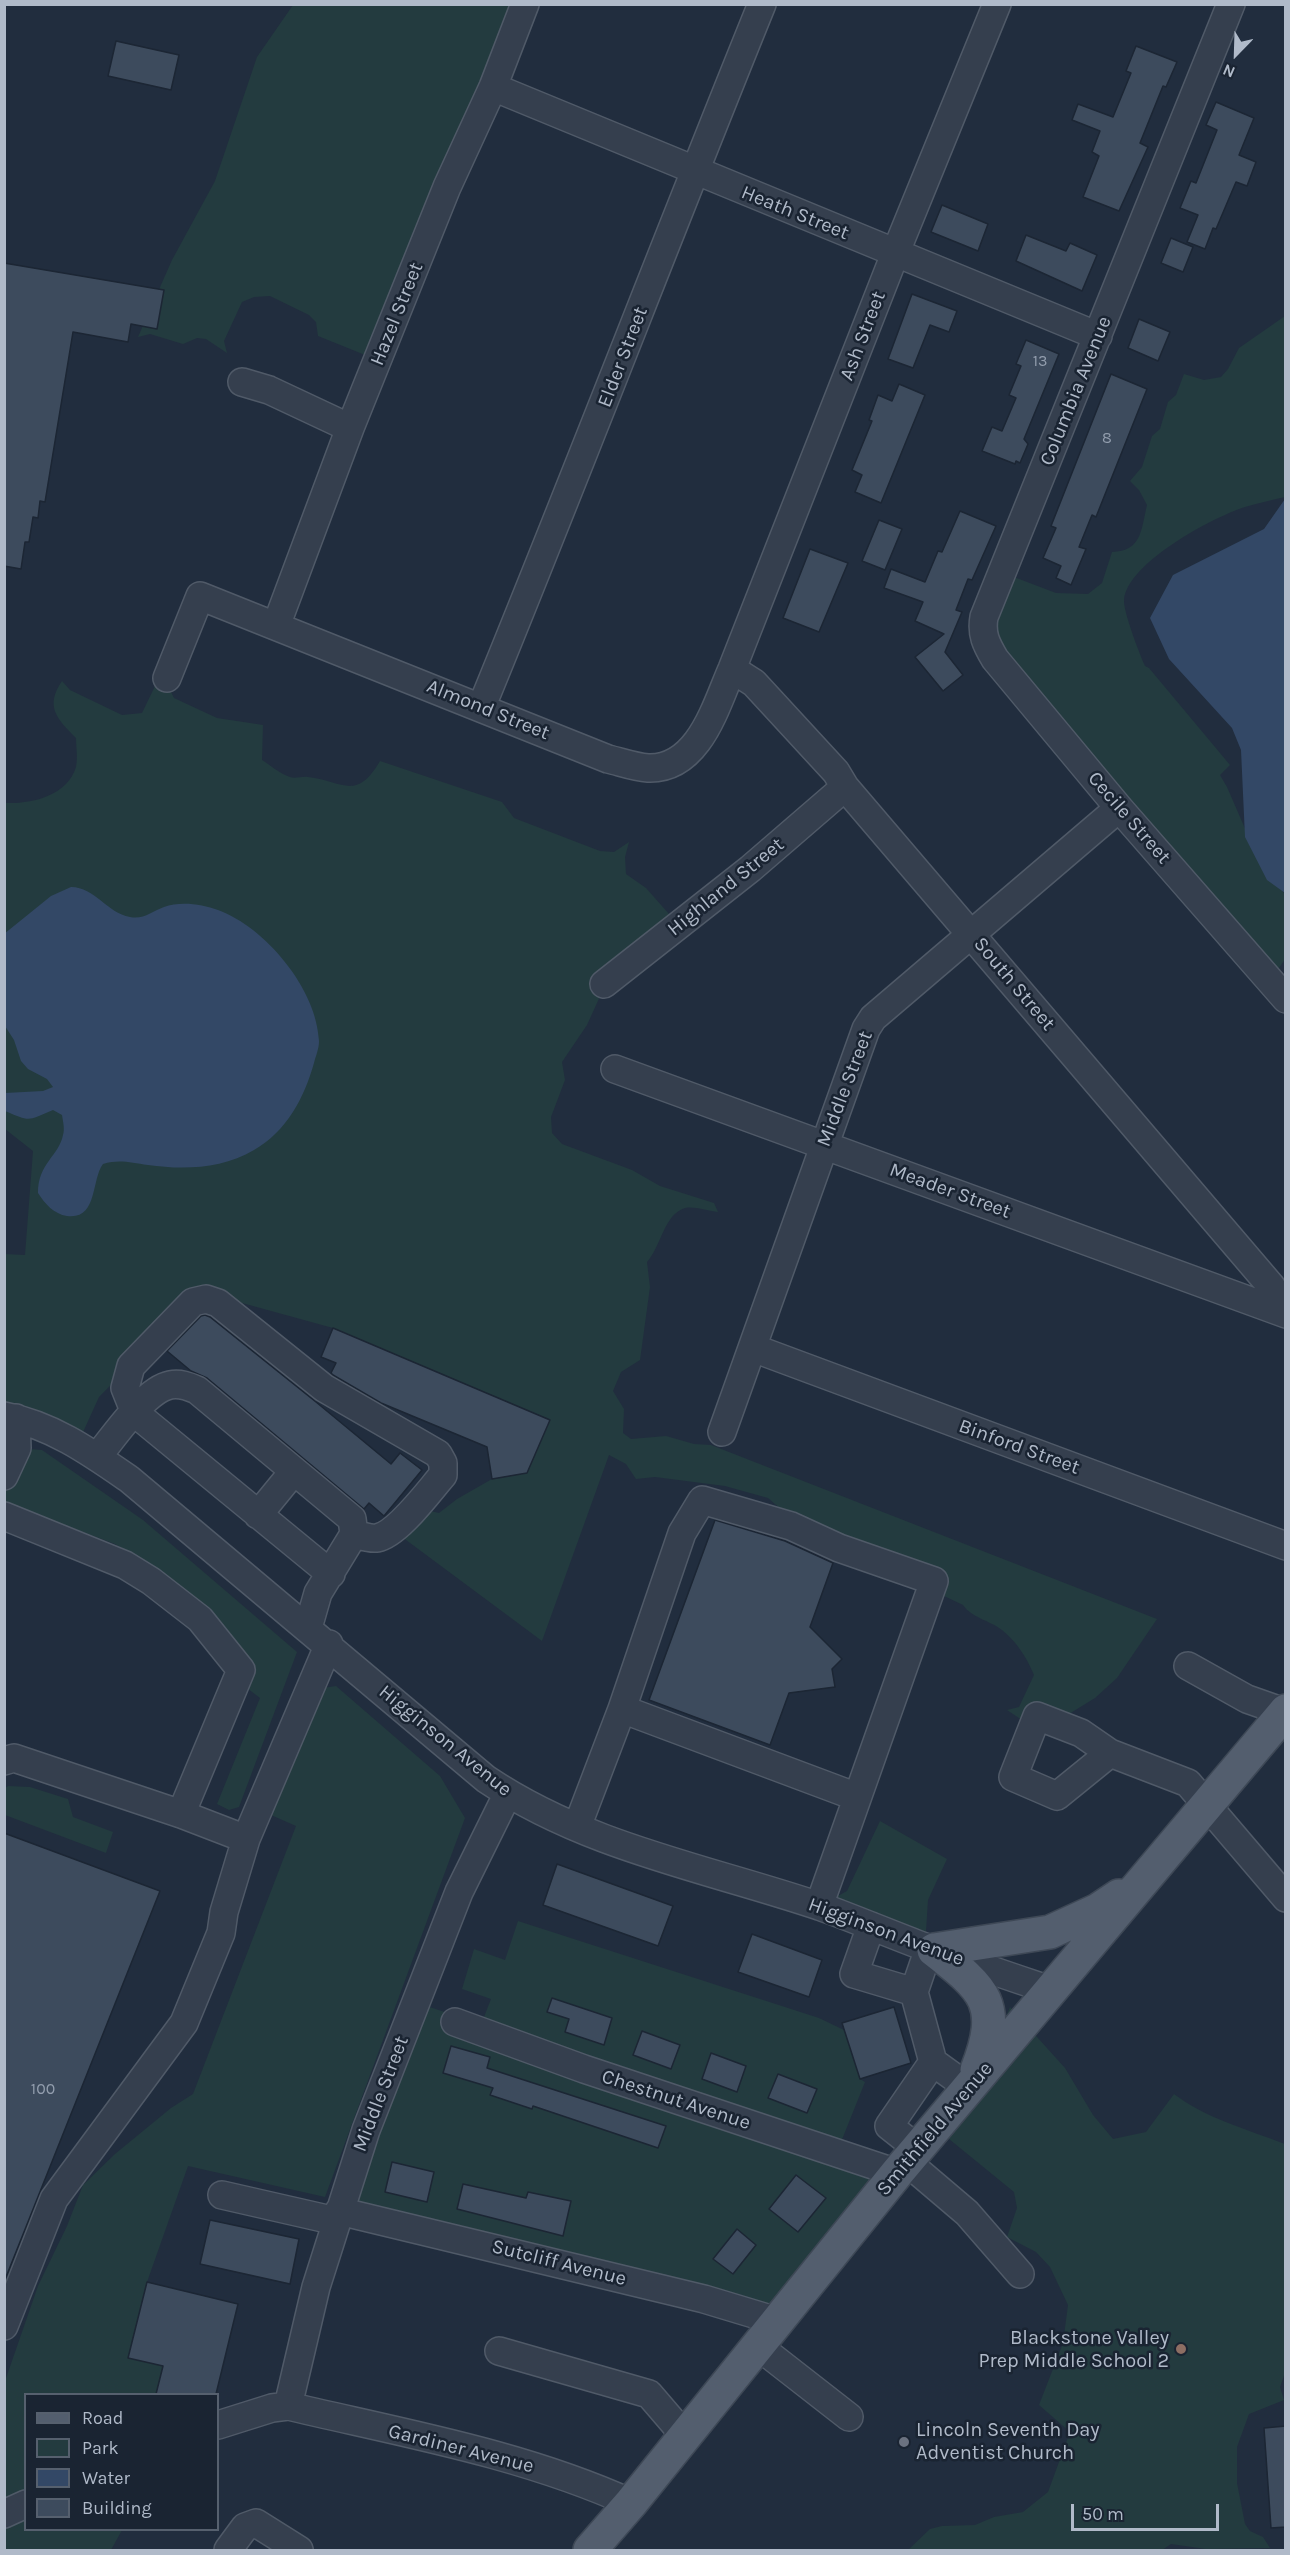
<!DOCTYPE html>
<html>
<head>
<meta charset="utf-8">
<style>
  body { margin:0 }
  #map { position:relative; width:1290px; height:2555px; overflow:hidden; background:#212d3e; font-family:Karla,sans-serif }
  canvas { display:block }
  .frame { position:absolute; inset:0; border:6px solid #b0bac9; pointer-events:none }
  .legend { position:absolute; left:24px; top:2393px; width:195px; height:138px; box-sizing:border-box; background:#1a2432; border:2px solid #56606e; margin:0; padding:8px 10px; list-style:none; font-size:18px; color:#b0bac9 }
  .legend li { display:flex; align-items:center; gap:12px; height:30px }
  .legend b { width:30px; border:2px solid #56606e }
  .north { position:absolute; left:1206px; top:24px; width:60px; height:60px; -webkit-text-stroke:4px #1a2432; paint-order:stroke; rotate:203deg; font-size:16px; font-weight:700; line-height:24px; text-align:center; color:#b0bac9 }
  .north::after { content:''; display:block; margin:auto; width:21px; height:27px; background:#b0bac9; clip-path:polygon(50% 0,100% 100%,50% 72%,0 100%) }
  .scale { position:absolute; left:1071px; top:2504px; width:148px; height:27px; box-sizing:border-box; border:3px solid #b0bac9; border-top:0; padding-left:8px; font-size:18px; line-height:21px; white-space:nowrap; color:#b0bac9; -webkit-text-stroke:4px #1a2432; paint-order:stroke }
</style>
</head>
<body>
<div id="map">
<canvas width="1290" height="2555"></canvas>
<div class="frame"></div>
<ul class="legend">
<li><b style="height:8px;background:#535e6e"></b>Road</li>
<li><b style="height:16px;background:#233b3f"></b>Park</li>
<li><b style="height:16px;background:#334866"></b>Water</li>
<li><b style="height:16px;background:#3d4b5d"></b>Building</li>
</ul>
<div class="north">N</div>
<div class="scale">50 m</div>
</div>
<script>
const context = document.querySelector('canvas').getContext('2d');
context.lineJoin = 'round';
function fillPath(path, color) { context.fillStyle = color; context.fill(path, 'evenodd'); }
function strokePath(path, color, width, dash) { context.strokeStyle = color; context.lineWidth = width; context.lineCap = dash ? 'butt' : 'round'; context.setLineDash(dash || []); context.stroke(path); }
function write(font, color, halo, rows, align = 'center') {
  context.font = font + ' Karla,sans-serif'; context.lineWidth = 5; context.setLineDash([]); context.textBaseline = 'middle'; context.strokeStyle = halo; context.fillStyle = color; for (const [text, x, y, turn = 0] of rows) {
    context.save(); context.translate(x, y); context.rotate((+turn || 0) * Math.PI / 180); context.textAlign = isNaN(turn) ? turn : align; if (halo) context.strokeText(text, 0, 0); context.fillText(text, 0, 0); context.restore();
  }
}
fillPath(new Path2D(`
  M293,5h231l-144,356 -62,-25 -2,-14 -7,-7 -39,-19 -16,1 -12,5 -18,39 3,12 -21,-14 -9,-1 -14,6 -33,-10 -12,3 34,-77 43,-79 42,-124z
  M1285,316v181c-13,3 -27,6 -40,10 -32,10 -118,56 -121,93 -1,11 16,55 21,66l4,2 81,97 -10,10 7,12 23,53 35,55v64l-10,15 -292,-342 23,-58 50,19 32,1 14,-11 10,-31c30,-1 29,-22 35,-47l-8,-15 -9,-9 12,-14 10,-31 8,-7 8,-27 8,-7 8,-21 20,6 17,-3 7,-8 11,-21z
  M165,680l9,18 43,20 46,7 -1,35c8,5 18,14 28,17 5,2 12,-1 18,0 35,4 48,25 72,-16l122,41 12,16 86,33 14,1 15,-10 -4,15 1,17 20,14 31,35 -70,58 -20,44 -25,37 3,18 -14,37 1,16 10,11 70,26 28,16 54,17 4,9c-9,-1 -24,-6 -33,-4 -21,6 -24,39 -38,54l3,25 -10,73 -19,12 -8,19 11,18 -1,24 8,6 35,-3 28,8 17,1 446,174 -40,59 -22,20 -26,16 -47,6 -15,-10 12,-3 15,-32c-7,-17 -17,-33 -32,-45 -13,-10 -30,-12 -39,-25l-159,-76 -36,-31 -43,-12 -70,-9 -19,2 -10,-15 -17,-9 -67,186 -144,-107 23,-25 18,4 18,-14 35,-20 35,-6 22,-54 -216,-91 -120,-33 -20,7 -94,95 -20,44 -74,-27 -1,-160 21,1 8,-104 -28,-22v-326c27,1 62,-7 71,-36 2,-9 0,-20 0,-29 -20,-20 -31,-32 -14,-57l8,9 52,25 20,-2 14,-29z
  M17,1448l25,2 101,70 154,132 -58,155 -10,3 -12,-6 43,-106 -17,-13 8,-23 -26,-35 -36,-29 -28,-27 -46,-27 -110,-41v-27z
  M336,1686l104,90 25,42 -140,379 -137,-31 -41,116 -19,75 35,9 -7,28h-130v136h96l-11,20h-106v-169l33,-95 29,-60 16,-41 32,-31 56,-46 22,-14 103,-268 -25,-11 52,-127z
  M8,1786l22,1 38,12 5,18 40,15 -7,21 -101,-38v-27z
  M880,1821l67,38 -19,41 -3,47 -106,-41 28,-15z
  M518,1921l301,97 25,12 16,49 5,3 -24,60 62,25 -126,154 -438,-110 79,-208 56,19h8l9,-23 -29,-10 12,-40 31,11z
  M1010,2007l55,61 28,47 20,24 33,-7 28,-38c31,24 75,36 111,50l1,226 -6,17 4,13 -35,14 -12,33v36l8,41 5,7 13,6 7,11 -64,1 -35,-5 -9,6h-254l22,-21 12,-3 33,-1 19,-8 29,-5 25,-20 22,-60 -31,-27 24,-62 5,-38 -18,-38 -14,-15 -29,-15 10,-29 -3,-16 -76,-62 61,-96z`), '#233b3f');
fillPath(new Path2D(`
  M1285,499l1,394h-1l-18,-13 -22,-43 -4,-87 -9,-22 -63,-69 -19,-41 23,-43 91,-46z
  M71,887c24,0 36,26 59,30 13,3 23,-6 34,-10 16,-6 38,-3 54,3 47,17 99,79 101,131 0,8 -3,14 -5,22 -10,35 -27,68 -60,87 -32,19 -71,20 -106,15 -17,-2 -28,-6 -45,-1 -12,16 -5,56 -36,52 -13,-2 -22,-12 -29,-23 0,-30 21,-37 25,-58 2,-6 0,-13 -1,-20l-9,-5c-26,11 -22,12 -48,1v-18l38,-2 10,-4 -6,-8 -19,-10 -7,-8 -7,-21 -9,-14 -1,-92 47,-38z`), '#334866');
const building = new Path2D(`
  M116,41l63,14 -8,35 -63,-14z
  M1136,46l41,16 -11,25 -3,-1 -23,57 8,4 -29,64 -36,-14 16,-41 -7,-4 8,-21 -28,-11 6,-16 35,13 18,-44 -5,-2z
  M1216,102l38,16 -15,37 17,7 -9,24 -11,-4 -20,47 -3,-1 -8,21 -18,-7 11,-27 -18,-7 11,-27 5,2 21,-53 -11,-5z
  M942,205l46,19 -10,27 -47,-19z
  M1026,235l40,16 4,-8 27,12 -15,36 -66,-30z
  M1171,238l22,9 -10,25 -22,-9z
  M4,263l160,27 -7,39 -26,-5 -3,18 -55,-10 -28,170 -5,-1 -2,17 -5,-1 -4,25h-4l-4,27 -17,-3z
  M912,294l45,17 -8,21 -19,-7 -17,43 -25,-9z
  M1139,319l31,13 -12,29 -30,-13z
  M1026,340l33,14 -35,85 4,5 -8,19 -4,-2 -1,3 -33,-13 10,-24 10,4 14,-33 -7,-3 12,-29 -5,-2z
  M1111,374l36,15 -51,128 -4,-2 -13,32 7,2 -15,36 -15,-7 5,-12 -18,-8 13,-30 -5,-2z
  M899,384l26,11 -44,108 -26,-11 7,-17 -10,-5 20,-49 -3,-1 9,-25 14,6z
  M960,511l36,15 -24,54 -4,-1 -12,31 6,2 -17,40 18,23 -20,16 -28,-34 29,-23 -29,-13 8,-19 -39,-14 7,-19 34,13 13,-31 4,1z
  M879,520l23,9 -17,41 -23,-9z
  M810,549l38,14 -29,69 -36,-14z
  M205,1315l5,2 106,85 75,62 9,-11 22,17 -38,46 -15,-13 -5,6 -157,-131 -16,-7 -24,-20 34,-35z
  M333,1328l217,92 -23,53 -35,6 -5,-32 -106,-44 -48,-28 -2,-2 5,-10 -15,-6z
  M715,1520l70,21 48,22 -23,64 32,32 -10,10 3,18 -46,6 -19,52 -121,-45z
  M4,1833l156,58 -156,391z
  M557,1864l116,42 -15,40 -115,-41z
  M752,1934l70,26 -13,37 -71,-25z
  M552,1998l60,20 -8,27 -39,-13 4,-13 -22,-7z
  M894,2007l17,56 -51,16 -18,-56z
  M642,2031l38,14 -9,24 -38,-14z
  M451,2046l39,11 -3,11 179,58 -8,22 -125,-42 -1,3 -42,-14 3,-7 -50,-15z
  M711,2053l35,13 -9,26 -35,-13z
  M778,2074l39,15 -10,24 -39,-15z
  M392,2162l42,10 -7,30 -42,-10z
  M796,2175l30,23 -28,34 -29,-23z
  M463,2184l63,14 2,-6 43,9 -8,35 -106,-27z
  M210,2220l89,19 -9,45 -90,-20z
  M737,2229l19,16 -23,29 -20,-15z
  M147,2282l91,22 -22,90h-60l7,-28 -35,-8z
  M1286,2426v101l-15,1 -7,-100z`);
fillPath(building, '#3d4b5d');
strokePath(building, '#1c2634', 1.5);
const minor = new Path2D(`
  M1231,4l-247,613c-3,17 2,27 11,42l124,149 167,191
  M493,87l605,249
  M242,382l27,8 81,38
  M276,626l74,-198 97,-241 46,-100 32,-83
  M732,669l22,14 82,89 9,15 426,499 15,24
  M167,678l33,-82 408,163c13,3 26,8 40,9 51,2 68,-63 84,-99l163,-415 102,-250
  M481,708c96,-234 186,-470 281,-704
  M604,984l146,-115 95,-82
  M615,1069l671,245
  M753,1348l533,198
  M4,1416c48,9 86,36 125,63l357,300c101,68 220,89 333,127 36,13 71,28 106,41 42,15 83,29 125,43
  M722,1432l144,-403 7,-11 246,-210
  M97,1457c17,-20 48,-67 73,-72 10,-2 18,1 27,5l155,129 2,15 -36,59 -10,35
  M4,1476l13,-28 -1,-30
  M258,1515l36,-44
  M4,1516l121,49 26,16 49,38 41,51 -60,144
  M331,1574l-196,-161 -10,-25 6,-22 62,-64 13,-3 12,4 106,85 114,66 5,9v12c-14,16 -45,59 -66,63 -6,1 -16,-2 -23,-4
  M1188,1666l59,33 37,13
  M622,1709l235,88
  M1110,1753l-53,43 -44,-19 24,-61 44,17 29,20 78,30 98,115
  M4,1761l10,-3 167,56 65,25
  M577,1827l45,-118 60,-176 20,-33 89,26 48,22 95,33 -115,325
  M871,1926l-17,48 60,18 19,70 -44,64 29,23
  M914,1992l15,-44
  M455,2022l129,47 313,104
  M933,2062l36,26
  M907,2162l60,51 53,61
  M222,2195l114,26
  M339,2211l365,88 73,22
  M4,2326l50,-127 130,-176 37,-90 3,-21 22,-73 83,-195
  M758,2346l91,71
  M499,2351l150,43 36,42
  M288,2406l28,-119 50,-157 93,-238 49,-99
  M218,2425l54,-17 16,-2c115,27 235,48 343,97
  M4,2514l22,-10
  M228,2550l17,-23 11,-4 43,27`);
const major = new Path2D(`
  M934,1950l116,-18 48,-22 21,-14
  M934,1950c50,39 69,53 43,120
  M590,2550l41,-47 266,-330 389,-462`);
strokePath(minor, '#505a68', 30);
strokePath(major, '#3e4856', 36);
strokePath(minor, '#353f4e', 27);
strokePath(major, '#535e6e', 33);
for (const [x, y, r, color] of [
  [1181,2349,6,"#8d6e63"],
  [904,2442,6,"#6b7280"]
]) { const dot = new Path2D(); dot.arc(x, y, r, 0, 2 * Math.PI); context.fillStyle = color; context.fill(dot); strokePath(dot, '#1a2432', 2); }
write('16px', '#939eae', null, [
  ["13",1040,361],
  ["8",1107,438],
  ["100",43,2089]
]);
write('20px', '#b0bac9', '#1a2432', [
  ["Heath Street",795,213,22],
  ["Hazel Street",397,314,-68],
  ["Ash Street",863,336,-69],
  ["Elder Street",623,357,-69],
  ["Columbia Avenue",1076,391,-68],
  ["Almond Street",488,710,22],
  ["Cecile Street",1129,818,49],
  ["Highland Street",726,887,-39],
  ["South Street",1014,984,50],
  ["Middle Street",845,1089,-69],
  ["Meader Street",950,1191,20],
  ["Binford Street",1019,1447,20],
  ["Higginson Avenue",445,1741,39],
  ["Higginson Avenue",886,1932,20],
  ["Middle Street",381,2094,-69],
  ["Chestnut Avenue",676,2100,18],
  ["Smithfield Avenue",935,2129,-50],
  ["Sutcliff Avenue",559,2263,14],
  ["Gardiner Avenue",461,2449,14]
]);
write('20px', '#b0bac9', '#1a2432', [
  ["Blackstone Valley",1169,2338],
  ["Prep Middle School 2",1169,2361],
  ["Lincoln Seventh Day",916,2430,"left"],
  ["Adventist Church",916,2453,"left"]
], 'right');
</script>
</body>
</html>
